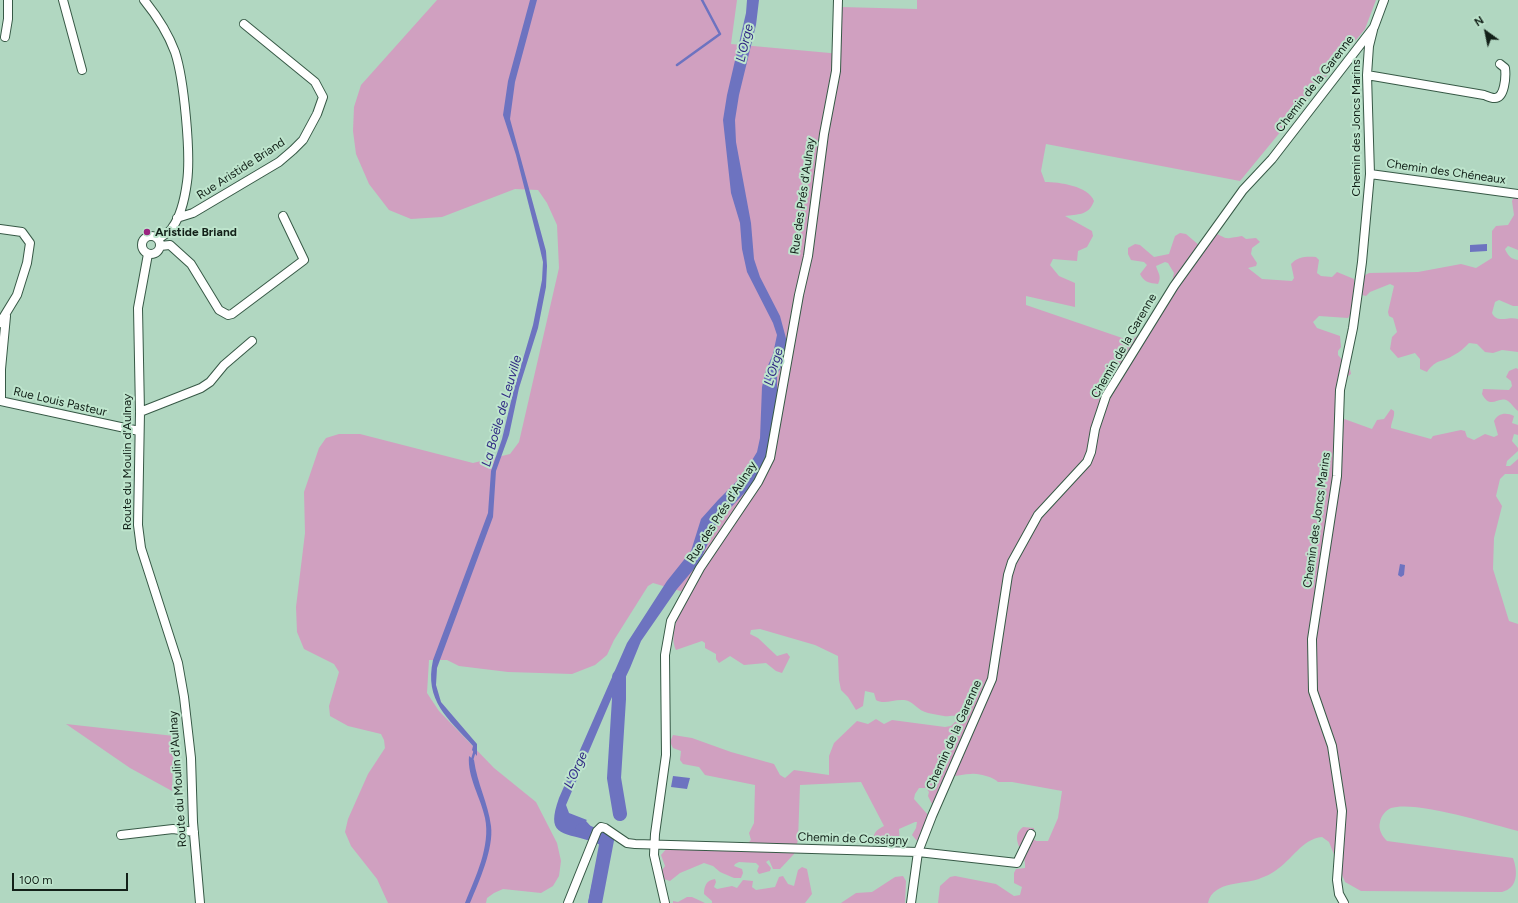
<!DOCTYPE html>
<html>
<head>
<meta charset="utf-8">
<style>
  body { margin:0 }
  #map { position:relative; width:1518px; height:903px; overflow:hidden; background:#b1d7c1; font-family:Figtree,sans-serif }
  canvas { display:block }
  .north { position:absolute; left:1466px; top:12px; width:40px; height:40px; -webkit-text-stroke:3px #bee5cd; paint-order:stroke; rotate:327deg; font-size:11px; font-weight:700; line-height:16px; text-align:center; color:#122018 }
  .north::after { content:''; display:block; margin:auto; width:14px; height:18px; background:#122018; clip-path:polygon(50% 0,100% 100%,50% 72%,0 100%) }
  .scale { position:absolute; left:12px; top:873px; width:116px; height:18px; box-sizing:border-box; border:2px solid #122018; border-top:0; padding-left:5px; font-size:12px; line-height:14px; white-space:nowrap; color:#122018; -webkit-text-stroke:3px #bee5cd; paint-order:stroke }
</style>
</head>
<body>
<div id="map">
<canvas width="1518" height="903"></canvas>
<div class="north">N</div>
<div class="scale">100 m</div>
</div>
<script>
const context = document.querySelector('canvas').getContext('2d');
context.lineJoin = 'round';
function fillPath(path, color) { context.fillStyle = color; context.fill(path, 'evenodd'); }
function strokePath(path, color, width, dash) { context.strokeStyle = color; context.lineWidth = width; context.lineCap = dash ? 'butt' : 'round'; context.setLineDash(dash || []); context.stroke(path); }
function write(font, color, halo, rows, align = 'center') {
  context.font = font + ' Figtree,sans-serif'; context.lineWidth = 4; context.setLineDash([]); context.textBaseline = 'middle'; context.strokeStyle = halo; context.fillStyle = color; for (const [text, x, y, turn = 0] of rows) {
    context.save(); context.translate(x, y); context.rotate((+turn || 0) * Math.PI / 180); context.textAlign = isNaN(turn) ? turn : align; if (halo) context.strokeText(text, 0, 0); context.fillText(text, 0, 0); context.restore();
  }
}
fillPath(new Path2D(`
  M437,0h300l-6,44 110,10v-47l76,2v-9h459l-11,29 -125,152 -194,-37 -5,27 4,11c14,0 44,4 49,19 -5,15 -17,13 -29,15l27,15 1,5 -6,11 -9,4 -1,10 -24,-2 -3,6 9,11 16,7v24l-49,-11v9l105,36 22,-18 18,-37 3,-13 -6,-10 -3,-1 -9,4c2,7 6,10 2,18 -9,-1 -14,-2 -18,-10l7,-9 -3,-3 -13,-2 -3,-6v-6l7,-4 5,1 14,12 15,-3 6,-18 5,-3 6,1 14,12 13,-14c17,8 10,7 29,4l4,3 10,-1 4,4 -8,6 -1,6 6,9 -1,3 -8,2 14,11 30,2 2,-3 -3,-14c6,-7 15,-8 25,-7l3,3 -2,13 4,3 11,1 5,-5 17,7c0,11 2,30 -6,39l-29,-2 -6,6 4,6 23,8 1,11 -3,4v4l12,14 1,5 -4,3 -5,1 -7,15 3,8 -2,15 36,13 5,-9 7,-1 7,-10 3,2c1,6 -3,11 -3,17l40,11 2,-3 28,-6 4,1 2,6 7,3 11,-6 9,3 4,-2 -4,-14c4,-8 12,-9 20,-5l-2,7 6,2v10l-4,-1 -2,7 6,7v3l-11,10 -1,5h4l8,-7v15h-13l-5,5 -4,17 6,10 -8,32 -1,31 16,52 9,3v207c-27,-7 -103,-31 -127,-23 -5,2 -10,8 -11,14 -2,7 2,14 7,19l126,17c5,14 5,30 -11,34l-141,-1 -16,-9 -16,-40 -7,-5c-20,2 -30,23 -47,34 -4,3 -9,5 -14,7 -15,7 -48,2 -53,25h-270l2,-17 10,-9 5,-1 41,8 18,12 6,-1 2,-8 -8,-4v-10l2,-4 9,-1c0,-3 0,-7 -1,-10 -4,-11 -13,-22 -1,-31l11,1v11l2,2h12l10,-23 4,-27 -50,-9h-14c-5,-5 -20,-9 -27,-8 -8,0 -14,3 -22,2l-16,30 -5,-10 1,-4 -3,-4h-7l-4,6 -1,5 14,16 -6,21 -5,5 -5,-6 4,-7 1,-6h-2l-16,7 1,16 -5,2 -22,-4c0,-10 3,-13 11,-17l-23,-44 -61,3 -2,55 -4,14 -14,15h-7l-4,-9 -3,2 5,6 -1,3 -11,3 -2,-3 2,-5 -3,-3 -17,-1 -4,2 -1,2 8,3 1,4 -2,5h-7l-14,-6 -7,-6 -9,-3 -24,10 -10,8 -9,-3 -1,-5 5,-7 -4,-11 6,-7 81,-5 3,-3 -2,-7 5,-10 1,-38 -50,-10 -6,-8 -16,-3 -3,-4 1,-9 -8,-3 -3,-6 3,-7 19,3 39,14 43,12 6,11 5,3 9,-8 35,5v-19l5,-13 23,-22 11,3 8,-5 8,5 8,-4 53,7 6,-1 7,-7 -2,-3c-4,-1 -9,1 -12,0 -6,-1 -11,-2 -16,-3 -10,-2 -16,-13 -24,-13 -10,-1 -20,5 -28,0l-2,-7 -9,-2 -2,15 -7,4 -8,-13 -7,-7 -2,-10 -1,-24 -23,-11 -55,-16 -9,1 -1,4 8,4 19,18 10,-3 3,4 -8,16 -6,-2 -10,-8 -22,2 -14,-9 -11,7 -3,-4v-5l-11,-6v-5l-3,-2 -26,9c-8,-16 5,-41 11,-57l-34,-10 -5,3 -34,54 -7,15 -12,10 -23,9 -64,-2 -49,-6 -12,-6h-18l-2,33 12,18 55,57 42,34 21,41 4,18 -2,15 -6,10 -12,7 -38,-4 -9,4 -7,5 -1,5h-98l-11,-24 -26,-33 -6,-14 3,-13 20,-45 17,-26 -1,-8 -3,-6 -33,-8 -18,-10 -1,-10 10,-34 -5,-8 -30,-15 -7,-17 -1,-25 9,-74 -1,-41 15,-44 7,-10 13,-4h21l113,29 37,-9 9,-12 40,-174 -2,-43 -10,-22 -9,-13 -23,-1 -73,28 -31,2 -22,-9 -20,-26 -13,-30 -3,-23 1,-24 7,-22z
  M1515,195h3v55l-10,-4 -3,3c3,7 6,10 13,11v46h-5l-14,-6 -4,2 -3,11c5,11 16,3 26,6v33l-16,-2 -9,3 -8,-1 -8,-8 -8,-1c-4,4 -9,9 -15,12 -12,8 -17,3 -27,17l-7,-3v-10l-5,-6 -17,5 -8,-9 2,-12 5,-5 -4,-14 -4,-2 -1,-4 6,-26 -4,-2 -20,8 -4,4 -4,-1 -1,-7 2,-12 6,-3 49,-1 43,-8 15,4 16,-10v-27l4,-5 12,-1 6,-10 -2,-14z
  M1516,368l2,1v42c-3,-2 -6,-7 -10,-10 -10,-6 -17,10 -26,-7l1,-5 26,1 3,-4 -1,-5 -5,-4 3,-6z
  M66,724l108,12 -2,55 -42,-23z
  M802,867l5,2 5,25 -7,9h-93v-2l-8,-7c0,-7 2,-14 11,-15l1,3 -2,5 3,2 15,-3 5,2 6,-8 10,1 -1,6 4,3 19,-3 4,-10 4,-1 5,8 6,2 4,-16z
  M903,876l3,5 -1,22h-64l15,-10 16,-1 23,-15z
  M687,897h5l13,6h-32v-2l5,1z`), '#d0a0c0');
fillPath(new Path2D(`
  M530,0h7l-22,82 -5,37 36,132 1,15 -1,21 -8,41 -19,60 -10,47 -13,36 -3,46 -56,151 -1,17 5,17 36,42v12l-5,-6 1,-4c-25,-28 -49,-45 -40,-86l55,-147 3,-42 11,-32 11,-46 20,-68 9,-45 1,-18 -3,-13 -24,-94 -13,-40 5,-34z
  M747,0h12l-3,25 -17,70 -4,25 1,22 15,81 3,36 6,18 20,39 7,26 -3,19 -7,14v19l-9,61 -16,30 -34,36 -19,42 -22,26 -36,52 -11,27 -9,19 -9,10 -46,108 3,8 18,7 -1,1 9,10 -4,10c-31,-9 -45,-6 -32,-43l68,-155 40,-62 24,-30 10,-32 17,-19 25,-25 14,-23 3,-14 2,-51 4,-17 7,-16 4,-19 -4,-12 -26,-51 -5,-23 -2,-26 -9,-30 -8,-73 4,-25 19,-82z
  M1487,244v7l-17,1v-7z
  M1400,564l5,1 -1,10 -3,2 -3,-2z
  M469,756l5,4c3,23 14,43 17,66 3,22 -12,56 -21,77h-5c10,-25 26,-57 20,-85 -4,-20 -18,-41 -16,-62z
  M673,776l17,2 -3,11 -16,-2z
  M592,884l11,5 -3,14h-12z`), '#6d73c0');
strokePath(new Path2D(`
  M677,65l43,-31 -18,-34
  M472,760l3,-10`), '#6d73c0', 2.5);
strokePath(new Path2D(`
  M619,677v22l-5,79 6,36
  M582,830l25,10 -12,63`), '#6d73c0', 14);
const minor = new Path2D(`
  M63,0l19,70
  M144,0c13,16 24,33 31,52 9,27 16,102 12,130 -2,15 -6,34 -15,46 -3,5 -10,8 -14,11
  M5,37l3,-18v-19
  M1367,75l117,20c3,1 7,3 10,3 11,1 12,-22 11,-30l-5,-4
  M1370,174l148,20
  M177,218l16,-5 86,-51 14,-12 10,-10 14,-26 6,-17 -8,-15 -71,-58
  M0,229l22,3 8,11 -3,20 -10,32 -17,28
  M142 245a9 9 0 1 1 18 0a9 9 0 1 1-18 0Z
  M160,246l10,-1 21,19 28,46 9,5 4,-1 72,-54 -21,-44
  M148,254l-10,54 2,104 -2,113 3,23 37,115 6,34 7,61 2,64 7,81
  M0,401l139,30
  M1,401v-32l5,-53
  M140,412l61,-24 9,-6 14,-17 28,-24
  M121,835l52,-6 21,3
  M568,903l29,-72 4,-4 4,1 22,15 8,1 283,8 99,11 14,-29
  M665,903l-11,-48 1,-21 11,-79 -1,-100 6,-34 29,-53 58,-86 12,-24 29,-163 9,-39 16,-122 12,-63 2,-71
  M911,903l7,-51 14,-36 60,-137 16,-104 4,-13 26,-47 49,-53 4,-10 4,-23 11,-33 68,-110 69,-96 29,-31 102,-132 10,-27
  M1344,903l-5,-9 -2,-14 5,-69 -10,-65 -19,-55 -1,-52 25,-163 3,-86 13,-62 9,-66 8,-88 -3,-99 2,-29 4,-16`);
strokePath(minor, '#375946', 10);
strokePath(minor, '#fff', 8);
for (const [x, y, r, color] of [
  [147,232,4,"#9a247f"]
]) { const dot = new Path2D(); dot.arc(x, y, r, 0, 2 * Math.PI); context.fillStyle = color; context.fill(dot); strokePath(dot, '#bee5cd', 1.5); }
write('12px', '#122018', '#bee5cd', [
  ["Chemin de la Garenne",1315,84,-52],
  ["Chemin des Joncs Marins",1356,128,-90],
  ["Rue Aristide Briand",241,169,-33],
  ["Chemin des Chéneaux",1446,172,8],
  ["Rue des Prés d'Aulnay",803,196,-82],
  ["Chemin de la Garenne",1124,346,-60],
  ["Rue Louis Pasteur",60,402,13],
  ["Route du Moulin d'Aulnay",127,462,-90],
  ["Rue des Prés d'Aulnay",722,512,-57],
  ["Chemin des Joncs Marins",1317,520,-82],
  ["Chemin de la Garenne",954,735,-66],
  ["Route du Moulin d'Aulnay",178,779,-94],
  ["Chemin de Cossigny",853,839,2]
]);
write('bold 12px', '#122018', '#bee5cd', [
  ["Aristide Briand",155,232]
], 'left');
write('italic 13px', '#2f2883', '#bee5cd', [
  ["L'Orge",745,43,-77],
  ["L'Orge",774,367,-74],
  ["La Boële de Leuville",502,411,-74],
  ["L'Orge",576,770,-66]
]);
</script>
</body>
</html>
